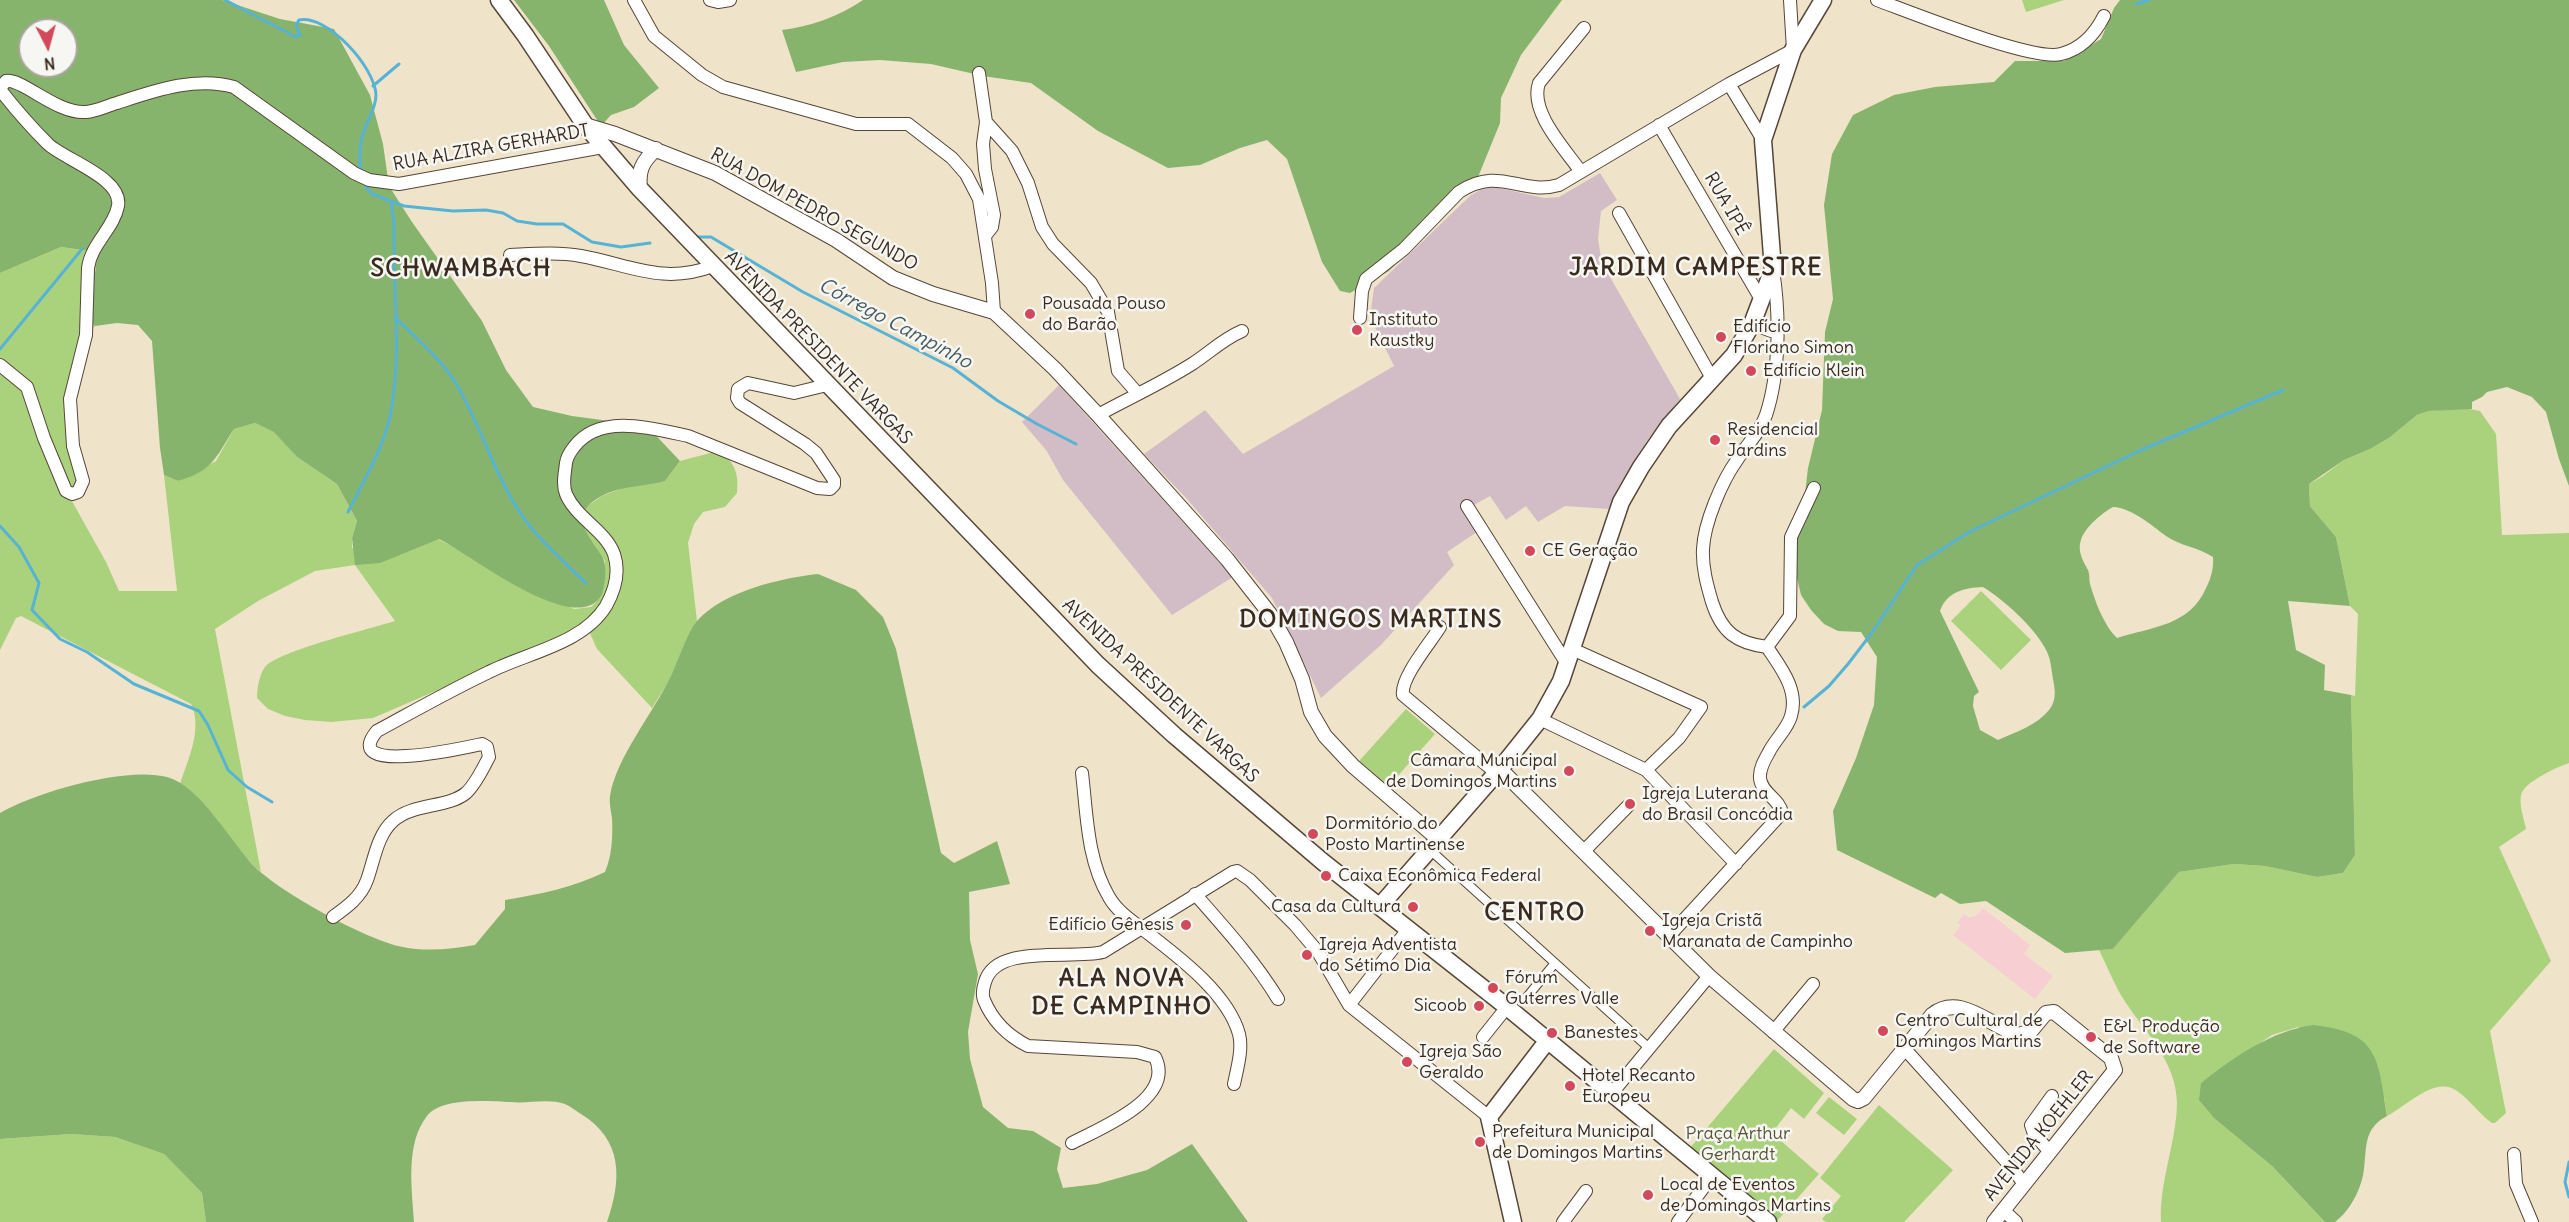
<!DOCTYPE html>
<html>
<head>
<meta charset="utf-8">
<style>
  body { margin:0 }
  #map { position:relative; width:2569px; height:1222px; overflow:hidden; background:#efe4ca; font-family:Delius,sans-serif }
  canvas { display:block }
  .north { position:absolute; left:18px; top:18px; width:60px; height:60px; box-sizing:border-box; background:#f6f6f2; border:2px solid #aba49d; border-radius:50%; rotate:174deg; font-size:16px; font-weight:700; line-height:24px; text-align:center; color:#3b2a1e }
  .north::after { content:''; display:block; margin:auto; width:21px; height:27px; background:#d1495b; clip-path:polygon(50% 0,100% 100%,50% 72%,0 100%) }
</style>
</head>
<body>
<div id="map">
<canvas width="2569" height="1222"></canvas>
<div class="north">N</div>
</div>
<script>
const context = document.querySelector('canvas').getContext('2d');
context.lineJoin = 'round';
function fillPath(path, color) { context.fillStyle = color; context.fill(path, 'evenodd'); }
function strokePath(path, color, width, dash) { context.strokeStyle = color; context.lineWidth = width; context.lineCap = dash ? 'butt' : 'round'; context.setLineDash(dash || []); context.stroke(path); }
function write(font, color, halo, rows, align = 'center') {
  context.font = font + ' Delius,sans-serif'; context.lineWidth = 5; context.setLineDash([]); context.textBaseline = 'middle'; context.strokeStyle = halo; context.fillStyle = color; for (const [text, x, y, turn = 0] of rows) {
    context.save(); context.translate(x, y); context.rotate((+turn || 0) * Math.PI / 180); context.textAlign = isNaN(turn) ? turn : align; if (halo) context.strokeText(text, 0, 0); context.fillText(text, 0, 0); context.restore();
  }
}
fillPath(new Path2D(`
  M1983,908l47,37 -6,9 29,22 -18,23 -82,-64 8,-10 -3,-3 6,-8 6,4 3,-2 2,1z`), '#f7cfd2');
fillPath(new Path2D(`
  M1600,173l17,27 -16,11 -3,28 4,24 78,136 -32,40 -31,50 -8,20 -44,-3 -27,16 -12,-16 -20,14 -16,-24 -27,15 14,21 -30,20 7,13 -73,80 -60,53 -49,-100 -85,-99 -43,-45 61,-44 38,44 151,-88 -24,-49 4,-29 97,-93 11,-6 13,-2 49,11 15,-1z
  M1059,385l174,192 -61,38 -109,-135 -17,-30 -24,-28z`), '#d2bdc6');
fillPath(new Path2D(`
  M2022,0h42l-38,12z
  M61,247l29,4 6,18 -7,21 -1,26 7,10 -11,12 -15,75 14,71 -15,10 38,68 13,29h58l-13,-116 14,6 38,-20 18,-32 21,-6 20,9 22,25 40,27 20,37 -5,17v10l57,2 29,-11 136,70 17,-2 11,-11 3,-35 -19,-29 -3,-13 3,-12 16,-11 26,-10 37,-5 15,-20 38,-10c17,11 21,22 19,42l-12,14 -22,5 -9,12 -6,19 9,78 -28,60 -17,27 -55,-59 -8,-18 -28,6 -188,81 -42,4 -26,-2 -20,-4 -17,-7 -11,-11c0,-9 2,-23 8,-31 13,-16 105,-38 130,-46l-40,-56 -40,6 -57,30 -43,28 46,243c-31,-26 -46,-67 -81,-88 8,-25 23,-55 11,-80l-170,-88 -5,2 -16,32v-377z
  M2464,408l16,3 16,23 6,101 67,-2v230c-12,4 -45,19 -48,32 -2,11 3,24 5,34l-27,18 52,114 -61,70 16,82 -11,10h-3c-13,-9 -22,-23 -35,-32 -22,-16 -50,15 -70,25l-3,-19 -86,-70 -26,8 -71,48 14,36 57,47 53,56h-164c-2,-40 15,-78 16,-118 0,-42 -32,-72 -53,-104 -10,-16 -17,-34 -25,-50l14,-1 66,-77 55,-8 31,2 52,11 26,-4 12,-18 -4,-160 4,1 3,-82 -8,-8 -14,-69 -26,-31 -1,-22 14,-8 21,-16 26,-11 19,-11 28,-23 12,-4z
  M1981,591l50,49 -30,30 -50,-49z
  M1406,709l29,25 -47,53 -29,-26z
  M1774,1049l50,44 -20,26 -13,-11 -19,25 47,41 -43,48 -87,-73z
  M1829,1097l28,22 -13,16 -28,-22z
  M1879,1105l74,65 -49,52h-78l-4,-3 19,-23 -21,-18z
  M71,1134l44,3 49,17 38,39 4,29h-206v-83z`), '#aad27d');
fillPath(new Path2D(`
  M0,0h222l58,19 54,10 36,66 13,49 6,42 23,36 70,99 24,49 27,37 39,9 75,10 33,35 -15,20c-26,7 -56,4 -77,25 -16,16 8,38 15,52 3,7 3,20 1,27 -1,5 -1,10 -4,13 -29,37 -130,-44 -161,-59l-59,24 -25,2 -3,-27 5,-17 -20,-37 -40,-27 -23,-25 -19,-9 -21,6c-18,28 -21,42 -56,52l-14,-6 -4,-27 -8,-107 -14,-16 -21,-2 -22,3 -7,-10 1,-26 7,-21 -6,-18 -29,-4 -61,26zM30,30h36v36h-36z
  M514,0h90l20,45 35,43 -25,19 -23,8 -10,11 -52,-80z
  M863,0h699l-41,55 -20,43 -1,25 -24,59 -87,89 -39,22 -10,-2 -18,-29 -35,-103 -20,-19 -27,8 -40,17 -32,3 -70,-37 -67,-48 -48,-7 -52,-12 -51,-4 -37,2 -47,10 -14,-42c27,-3 58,-14 81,-30z
  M2120,0h449v486l-10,-27 -13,-47 -14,-15 -25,-10 -20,5 -5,5 -10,5v7l-43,2 -12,4 -28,23 -19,11 -26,11 -35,24 1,22 26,31 14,69 -62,-5 8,49 29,15 -1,25 27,5 4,160 -12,18 -26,4 -52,-11 -31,-2 -55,8 -66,77 -48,4 -79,-52 -26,3 -19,-11 -6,5 -98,-48 -4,-39 23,-53 18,-53 3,-48 -16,-25 -23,-1 -14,-7 -13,-14 -10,-15 -9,-38 13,-63 3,-26 14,-58 3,-78 8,-33 -9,-94 8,-51 21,-39 41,-20 41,-8 59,-5 21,-21h49l37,-22 13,-31zM2113,507c19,1 38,18 53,29 14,10 32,11 47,21 1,10 -2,22 -7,31 -16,38 -55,39 -89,50 -13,-12 -22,-37 -27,-54 -1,-4 0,-9 -2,-14 -5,-9 -11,-19 -7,-30 4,-13 21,-27 32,-33zM1983,587c21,13 50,39 62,61 6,10 6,20 8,31 2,11 4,21 -4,31 -12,15 -33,22 -51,30l-18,-10 -7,-24 1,-10 5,-4 -39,-81c7,-20 25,-23 43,-24z
  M818,574l38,16 27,27 13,32 45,204 13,10 43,-22 13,43 -41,8 1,48 8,34 -10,58 2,27 13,48 25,21 25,3 28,17 -4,21 6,19 34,-4 50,-14 45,-26 56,78h-641c15,-43 16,-82 -26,-108 -5,-3 -11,-8 -16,-10 -17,-6 -37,0 -55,-2 -21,-1 -69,-5 -83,14 -22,28 -15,72 -13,106h-208l-4,-29 -38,-39 -49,-17 -44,-3 -71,5v-326c35,-21 127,-47 167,-36 34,9 64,66 88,90 25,25 113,74 148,80 23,5 49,2 72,-2l30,-36v-9c36,-6 67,-12 100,-28 7,-16 8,-36 7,-54 -1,-7 -3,-15 -2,-22 6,-38 43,-83 60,-118 7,-14 18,-47 27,-57 27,-30 84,-43 121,-47z
  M2313,1025c66,7 65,33 74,91 -24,13 -20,31 -23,53 -2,19 -14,42 -29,53h-10l-53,-56 -57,-47 -16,-19 2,-17c33,-26 70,-52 112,-58z`), '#87b46c');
strokePath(new Path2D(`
  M225,0l71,37 4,-2 -4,-10 3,-5c28,-6 76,47 77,75 0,14 -9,25 -13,39 -4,12 -4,24 -2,36
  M2136,4l13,-4
  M373,86l26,-22
  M366,187l6,7 32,12 49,5 33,-1 17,3 14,8 20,3h26l29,18 29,5 29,-4
  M697,237h14l92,55 150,76 45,33 39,23 39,20
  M396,318c20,20 44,40 59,64 26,43 39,93 68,135 18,25 41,45 63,66
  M0,349l82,-100
  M348,512c15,-30 35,-63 42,-96 13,-63 2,-128 4,-192l-3,-23
  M0,526l19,21 20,36 -7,27 28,29 27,13 47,32 65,27 9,14 20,45 19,17 25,15
  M1804,707l25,-21 19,-22 23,-30 46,-69 52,-33 172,-82 142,-60
  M2569,1162l-4,20 4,15`), '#57b3d5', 3);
const pedestrian = new Path2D(`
  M1429,849l220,199
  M1526,998l29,-35`);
const minor = new Path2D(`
  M634,0l20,36 48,39 21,12 133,37h52l44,34 14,16 13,25 13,84 2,29
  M710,0l8,2 12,-2
  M1877,0c33,12 157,62 184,54 20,-5 34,-20 43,-38
  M979,73l7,49 -3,22 2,25 9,46 -2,12 -7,9
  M1729,84l34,56
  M986,122l26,29 16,32 14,44 11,17 38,39 17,29 10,59 20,23
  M1659,125l103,176
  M1581,172c-16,-23 -52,-60 -42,-89l45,-55
  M1619,213l94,167
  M510,255c23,-1 47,-3 71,1 49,9 82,29 132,10
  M1360,318l2,-27 4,-12 38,-30 55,-57c41,-27 61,4 100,-7l170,-101 64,-34 -3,-50
  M1752,324l25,9
  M0,365l27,22 17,51 22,53 6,3 6,-2 5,-11 -10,-35 -3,-47 16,-64 2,-67c3,-24 26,-40 30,-62 5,-28 -53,-46 -70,-62 -16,-16 -32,-34 -46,-52l-1,-5 5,-6c16,-3 50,33 80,31 11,-1 20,-6 31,-9 37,-12 78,-27 117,-16l120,86 15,7 30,4 204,-37
  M1098,415c31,-17 64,-32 94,-51 17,-11 31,-25 50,-33
  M1467,506l100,158
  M1440,627c-9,15 -40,51 -37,68l93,78
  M1767,647c-30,-4 -45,-14 -55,-45 -5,-17 -10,-35 -9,-53 1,-26 19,-68 34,-89 10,-16 23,-27 29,-45 14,-42 14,-101 7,-145
  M1767,647l23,-31 1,-79 23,-49
  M1572,649l129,58 -22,31 -33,32
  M1540,719l106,51 90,94
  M1082,773c5,42 5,87 27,124 9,16 26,26 40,37 31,24 79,60 90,100 4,15 -2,35 -5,50
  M1584,851l44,-45
  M1195,894c30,34 59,66 83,105
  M333,917c14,-10 28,-20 34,-37 7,-19 10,-45 26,-59 19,-18 55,-13 73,-28 10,-9 17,-25 23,-36l-2,-10 -5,-3c-14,3 -144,33 -105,-13 37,-20 74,-41 112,-59 37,-19 94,-28 117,-66 9,-16 14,-34 8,-52 -9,-24 -38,-36 -48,-60 -4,-10 -1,-21 0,-31 1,-7 4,-11 8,-16 25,-34 78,-19 114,-11l129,52 13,1 4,-4v-5l-18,-27 -11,-9 -65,-41 -3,-5 1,-9 10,-6 46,10 33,-8
  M1669,936l113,-123c-2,-14 -21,-20 -22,-35 -1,-9 5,-19 9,-26 6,-12 19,-24 22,-36 8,-26 -10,-48 -24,-69
  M1349,1005l60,-77
  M1773,1032l40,-48
  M1483,1037l24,-30
  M1904,1048l109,121 11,15
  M1612,1093l97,-117
  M1072,1143c28,-15 104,-44 83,-86l-18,-5 -109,-6c-20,-10 -35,-24 -44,-46 -2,-5 -1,-12 1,-18 11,-39 86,-22 118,-30l130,-80 4,-1 13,9 45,45 23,27 31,53 140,112
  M2050,1152l-16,-18 -3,-9 21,-29
  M2514,1154l2,30 16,38
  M2003,1210l13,12
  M1563,1222l23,-31
  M1678,1222l34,-46`);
const tertiary = new Path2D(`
  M585,125l30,9 100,39 121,67 57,38 40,16 61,18 61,57 43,46 129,144 43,55 16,28 16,37 9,33 14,24 28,30 85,73
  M640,189c-2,-19 2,-27 16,-40
  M1500,769l209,207 144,123 5,2 6,-3 68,-83c28,-23 59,12 87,20l12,-4 15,-18 8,-1 57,46 4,12 -121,152`);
const secondary = new Path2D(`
  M499,0l26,35 60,90 55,64 458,476 76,70 149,127 184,145 261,215
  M1380,906l120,-137 40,-50 21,-38 60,-179 20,-35 28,-41 65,-71 18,-31 21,-55 -10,-129 30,-90 30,-50
  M1513,1222l-24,-105 59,-77`);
strokePath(pedestrian, '#564638', 10);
strokePath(minor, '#564638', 14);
strokePath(tertiary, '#564638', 16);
strokePath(secondary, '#564638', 19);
strokePath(pedestrian, '#fff', 8);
strokePath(minor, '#fff', 12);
strokePath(tertiary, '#fff', 14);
strokePath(secondary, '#fff', 16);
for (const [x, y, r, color] of [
  [1030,314,6,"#d1495b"],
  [1357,330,6,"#d1495b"],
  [1721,337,6,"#d1495b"],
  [1751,371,6,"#d1495b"],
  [1715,440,6,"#d1495b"],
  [1530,551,6,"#d1495b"],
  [1569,771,6,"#d1495b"],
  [1630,804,6,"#d1495b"],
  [1313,834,6,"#d1495b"],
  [1326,876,6,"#d1495b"],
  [1413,907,6,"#d1495b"],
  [1186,925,6,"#d1495b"],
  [1650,931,6,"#d1495b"],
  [1307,955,6,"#d1495b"],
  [1493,988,6,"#d1495b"],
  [1479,1006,6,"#d1495b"],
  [1883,1031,6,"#d1495b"],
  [1552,1033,6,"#d1495b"],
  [2091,1037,6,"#d1495b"],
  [1407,1062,6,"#d1495b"],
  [1570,1086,6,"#d1495b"],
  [1480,1142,6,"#d1495b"],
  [1648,1195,6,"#d1495b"]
]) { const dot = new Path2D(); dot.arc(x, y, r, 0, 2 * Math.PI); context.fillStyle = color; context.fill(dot); strokePath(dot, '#f6f6f2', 2); }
write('18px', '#3b2a1e', '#f6f6f2', [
  ["RUA ALZIRA GERHARDT",491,148,-10],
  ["RUA IPÊ",1726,204,60],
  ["RUA DOM PEDRO SEGUNDO",814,210,29],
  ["AVENIDA PRESIDENTE VARGAS",818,348,46],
  ["AVENIDA PRESIDENTE VARGAS",1160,691,43],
  ["AVENIDA KOEHLER",2039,1136,-51]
]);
write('18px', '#3b2a1e', '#f6f6f2', [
  ["Pousada Pouso",1042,304],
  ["do Barão",1042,325],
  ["Instituto",1369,320],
  ["Kaustky",1369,341],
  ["Edifício",1733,327],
  ["Floriano Simon",1733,348],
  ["Edifício Klein",1763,371],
  ["Residencial",1727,430],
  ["Jardins",1727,451],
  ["CE Geração",1542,551],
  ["Câmara Municipal",1557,761,"right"],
  ["de Domingos Martins",1557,782,"right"],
  ["Igreja Luterana",1642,794],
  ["do Brasil Concódia",1642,815],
  ["Dormitório do",1325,824],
  ["Posto Martinense",1325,845],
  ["Caixa Econômica Federal",1338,876],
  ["Casa da Cultura",1401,907,"right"],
  ["Igreja Cristã",1662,921],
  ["Maranata de Campinho",1662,942],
  ["Edifício Gênesis",1174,925,"right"],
  ["Igreja Adventista",1319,945],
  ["do Sétimo Dia",1319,966],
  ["Fórum",1505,978],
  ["Guterres Valle",1505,999],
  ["Sicoob",1467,1006,"right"],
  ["Centro Cultural de",1895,1021],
  ["Domingos Martins",1895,1042],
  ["E&L Produção",2103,1027],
  ["de Software",2103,1048],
  ["Banestes",1564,1033],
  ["Igreja São",1419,1052],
  ["Geraldo",1419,1073],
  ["Hotel Recanto",1582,1076],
  ["Europeu",1582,1097],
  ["Prefeitura Municipal",1492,1132],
  ["de Domingos Martins",1492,1153],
  ["Local de Eventos",1660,1185],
  ["de Domingos Martins",1660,1206]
], 'left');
write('18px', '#575436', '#f6f6f2', [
  ["Praça Arthur",1738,1134],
  ["Gerhardt",1738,1155]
]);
write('italic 20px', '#455a5e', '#f6f6f2', [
  ["Córrego Campinho",895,324,28]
]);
context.letterSpacing = '1.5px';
write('bold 24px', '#3b2a1e', '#f6f6f2', [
  ["JARDIM CAMPESTRE",1696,268],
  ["SCHWAMBACH",461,269],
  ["DOMINGOS MARTINS",1371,620],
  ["CENTRO",1535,913],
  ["ALA NOVA",1122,979],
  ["DE CAMPINHO",1122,1007]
]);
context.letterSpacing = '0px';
</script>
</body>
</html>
